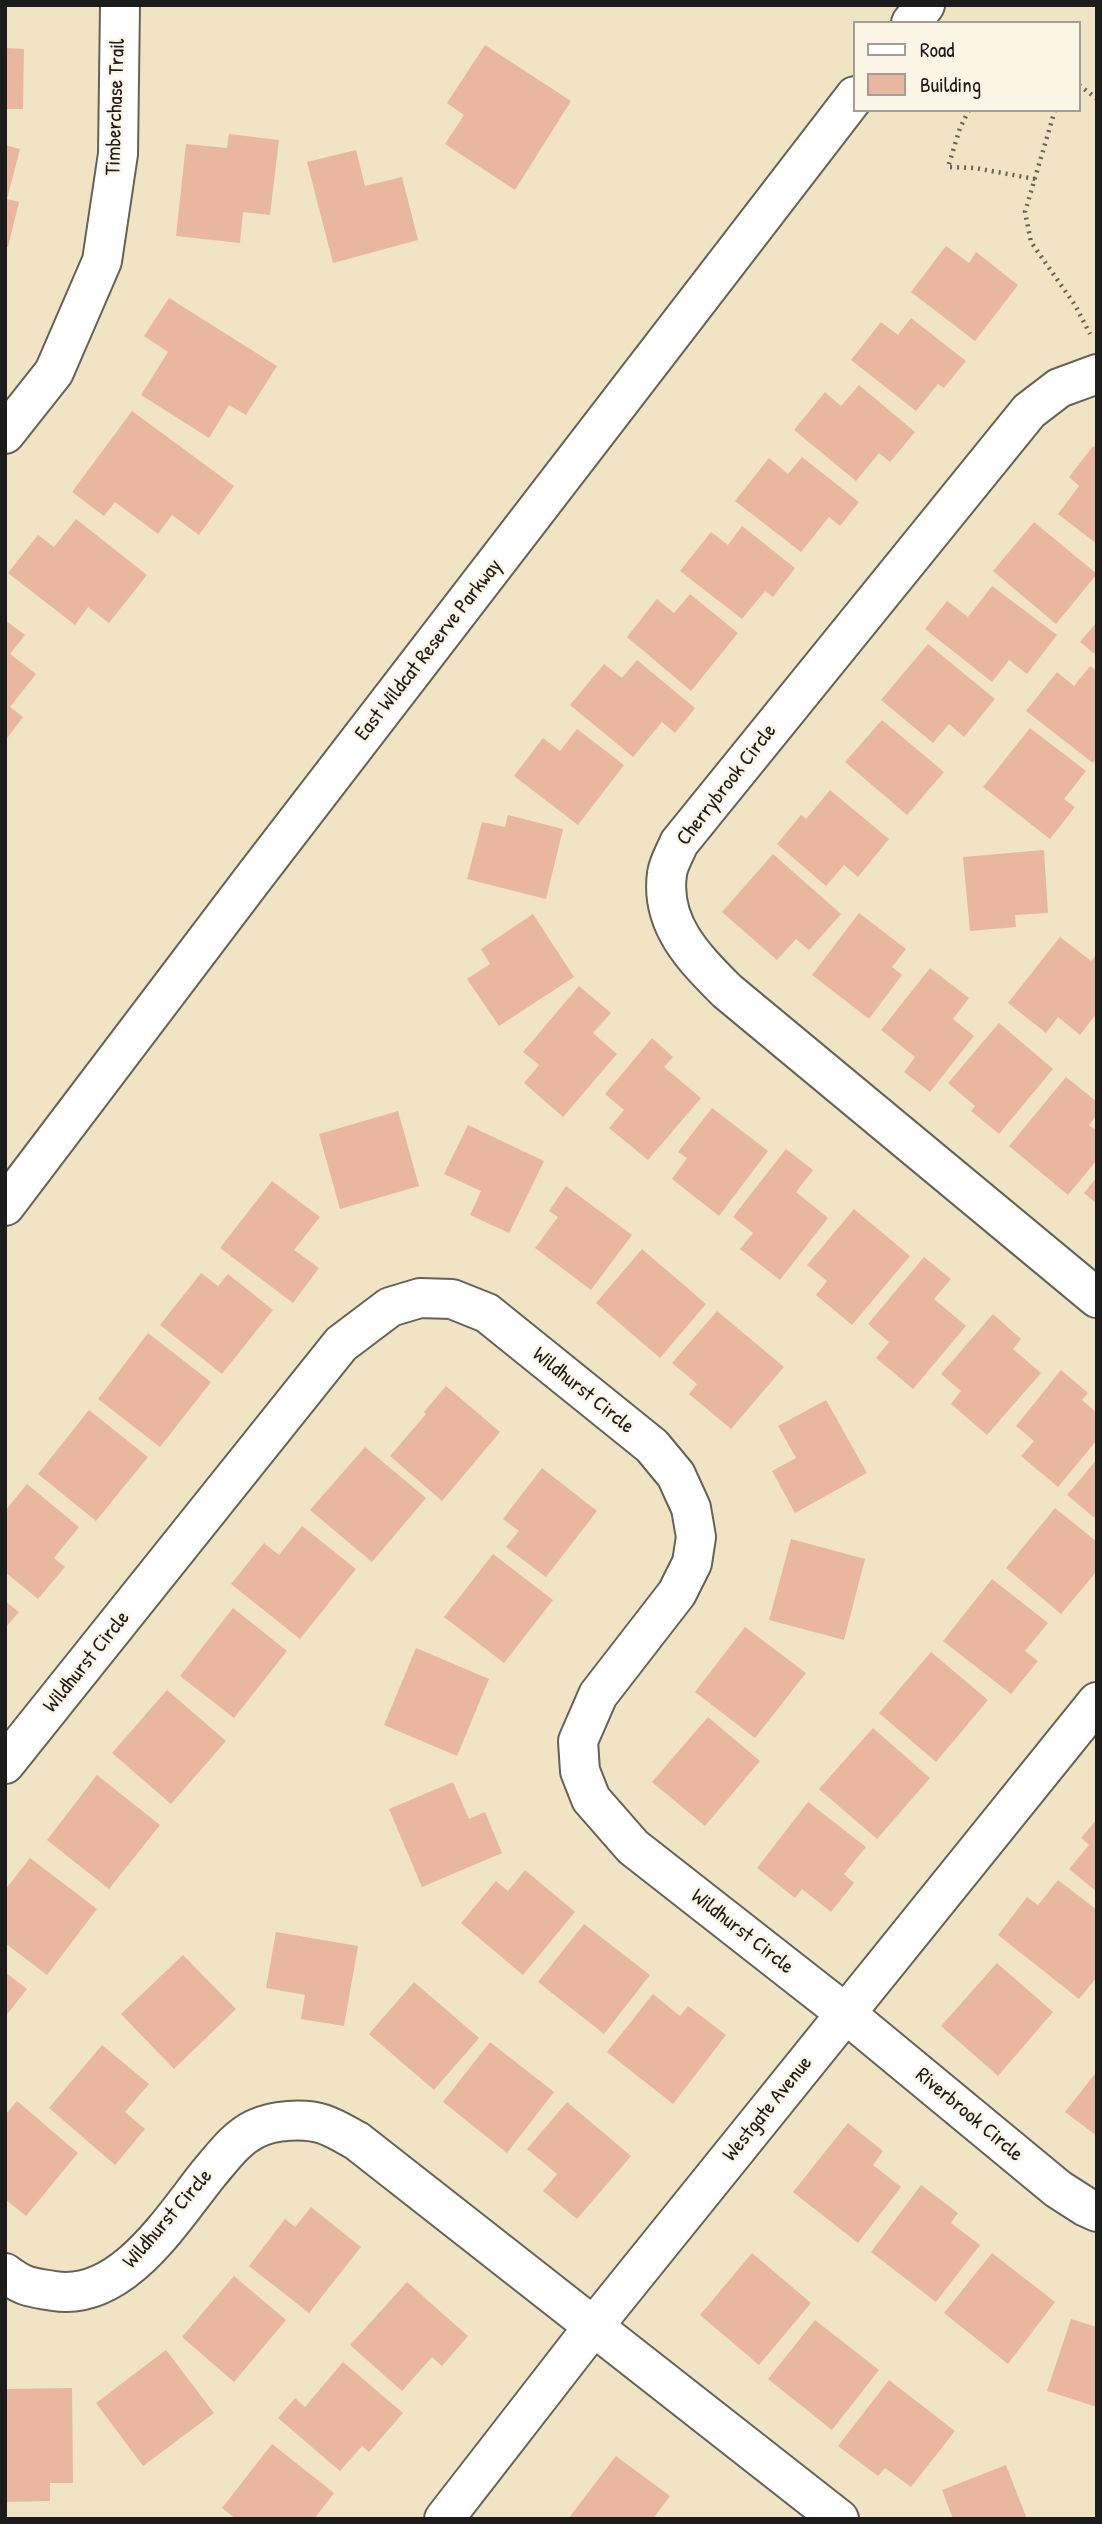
<!DOCTYPE html>
<html>
<head>
<meta charset="utf-8">
<style>
  body { margin:0 }
  #map { position:relative; width:1102px; height:2524px; overflow:hidden; background:#f0e4c5; font-family:"Patrick Hand",sans-serif }
  canvas { display:block }
  .frame { position:absolute; inset:0; border:7px solid #1c1c1c; pointer-events:none }
  .legend { position:absolute; left:853px; top:21px; width:228px; height:91px; box-sizing:border-box; background:#fcf5e5; border:2px solid #a29e95; margin:0; padding:9px 12px; list-style:none; font-size:21px; color:#1c1c1c }
  .legend li { display:flex; align-items:center; gap:14px; height:35px }
  .legend b { width:35px; border:2px solid #a29e95 }
</style>
</head>
<body>
<div id="map">
<canvas width="1102" height="2524"></canvas>
<div class="frame"></div>
<ul class="legend">
<li><b style="height:9px;background:#fff"></b>Road</li>
<li><b style="height:19px;background:#e9b79f"></b>Building</li>
</ul>
</div>
<script>
const context = document.querySelector('canvas').getContext('2d');
context.lineJoin = 'round';
function fillPath(path, color) { context.fillStyle = color; context.fill(path, 'evenodd'); }
function strokePath(path, color, width, dash) { context.strokeStyle = color; context.lineWidth = width; context.lineCap = dash ? 'butt' : 'round'; context.setLineDash(dash || []); context.stroke(path); }
function write(font, color, halo, rows, align = 'center') {
  context.font = font + ' "Patrick Hand",sans-serif'; context.lineWidth = 5; context.setLineDash([]); context.textBaseline = 'middle'; context.strokeStyle = halo; context.fillStyle = color; for (const [text, x, y, turn = 0] of rows) {
    context.save(); context.translate(x, y); context.rotate((+turn || 0) * Math.PI / 180); context.textAlign = isNaN(turn) ? turn : align; if (halo) context.strokeText(text, 0, 0); context.fillText(text, 0, 0); context.restore();
  }
}
fillPath(new Path2D(`
  M485,45l86,56 -56,89 -70,-46 19,-29 -17,-12z
  M5,48l19,1 -1,60h-18z
  M229,134l50,6 -9,75 -27,-3 -3,31 -64,-7 10,-92 41,4z
  M5,145l15,4 -13,50 12,3 -11,45h-3z
  M356,150l9,36 37,-9 16,63 -85,23 -26,-101z
  M946,246l23,17 7,-11 42,33 -43,56 -64,-49z
  M169,298l108,68 -31,49 -17,-10 -20,33 -68,-43 27,-43 -24,-16z
  M911,318l55,43 -22,27 -6,-4 -22,27 -65,-51 30,-38 17,13z
  M859,385l56,47 -25,30 -11,-9 -23,28 -62,-51 31,-38 16,14z
  M132,411l102,75 -35,49 -27,-20 -14,19 -43,-32 -11,14 -32,-24z
  M1093,446l4,3v95l-39,-30 21,-28 -10,-9z
  M802,457l57,45 -19,24 -11,-9 -28,35 -66,-51 34,-43 19,16z
  M76,519l71,56 -38,48 -21,-16 -13,18 -67,-52 30,-38 16,12z
  M1034,522l63,52 -41,50 -63,-53z
  M742,526l53,42 -22,29 -8,-6 -23,28 -62,-48 31,-39 17,13z
  M992,586l65,49 -30,39 -18,-14 -17,22 -67,-53 22,-28 21,16z
  M690,594l48,39 -47,58 -64,-54 30,-38 17,14z
  M5,620l20,15 -15,19 26,20 -26,33 13,10 -18,24z
  M1097,622v34l-17,-14z
  M928,644l67,55 -31,38 -15,-13 -16,19 -52,-43z
  M637,660l58,48 -20,25 -13,-11 -29,35 -63,-52 34,-41 18,14z
  M1090,666l7,5v87l-4,5 -67,-52 31,-39 17,14z
  M882,720l62,52 -37,43 -62,-53z
  M1030,728l56,43 -22,28 11,8 -25,32 -67,-52z
  M577,729l47,36 -46,60 -64,-49 29,-38 17,13z
  M830,790l59,49 -31,38 -14,-12 -18,21 -49,-42 24,-29 5,4z
  M508,815l55,14 -17,70 -79,-20 15,-57 23,5z
  M1044,850l4,63 -33,2 1,12 -46,4 -7,-74z
  M773,854l68,60 -32,36 -13,-11 -19,21 -55,-48z
  M859,913l47,36 -14,18 10,8 -33,44 -57,-44z
  M533,914l41,63 -75,49 -32,-47 23,-15 -9,-15z
  M1060,937l31,24 6,-7v59l-17,22 -22,-18 -12,16 -38,-30z
  M930,968l39,30 -16,21 21,17 -44,56 -26,-20 11,-15 -34,-27z
  M579,986l32,27 -18,20 24,21 -54,63 -39,-34 15,-18 -16,-13z
  M999,1023l54,46 -54,65 -28,-23 4,-5 -27,-23z
  M652,1038l21,19 -9,10 37,31 -53,62 -39,-32 15,-18 -19,-16z
  M1066,1077l31,25v13l-8,10 8,6v29l-29,35 -59,-49z
  M712,1108l56,43 -49,65 -47,-37 15,-21 -9,-6z
  M398,1111l21,75 -79,23 -21,-75z
  M468,1125l76,36 -35,72 -39,-18 11,-24 -37,-17z
  M786,1149l27,21 -17,22 32,26 -48,62 -40,-31 13,-16 -20,-16z
  M1097,1177v27l-13,-11z
  M272,1181l48,36 -26,33 25,18 -26,35 -73,-55z
  M566,1186l66,49 -41,55 -56,-42 23,-31 -9,-6z
  M854,1209l56,47 -58,69 -36,-30 11,-14 -20,-16z
  M642,1249l64,55 -46,54 -64,-55z
  M924,1257l27,22 -17,20 32,27 -53,63 -37,-31 13,-16 -21,-18z
  M201,1273l17,13 10,-12 45,36 -51,64 -62,-49z
  M717,1311l67,56 -53,62 -42,-35 8,-10 -25,-21z
  M993,1314l28,25 -8,10 28,24 -54,62 -36,-31 10,-13 -20,-17z
  M148,1333l63,49 -51,65 -62,-48z
  M1061,1370l27,23 -6,7 15,13v27l-39,47 -37,-31 13,-15 -18,-15z
  M446,1386l54,46 -58,69 -52,-45 36,-42 -2,-2z
  M826,1400l41,73 -72,40 -23,-42 24,-13 -18,-32z
  M89,1410l59,47 -52,64 -58,-47z
  M365,1447l61,51 -54,64 -62,-52z
  M1097,1459v61l-30,-25z
  M542,1468l55,43 -51,66 -40,-30 13,-16 -16,-12z
  M27,1484l52,43 -25,31 11,9 -27,32 -33,-27v-61z
  M1055,1508l42,34v29l-36,43 -55,-46z
  M302,1526l54,43 -56,70 -69,-55 33,-41 15,12z
  M791,1539l74,20 -21,81 -75,-20z
  M493,1554l60,46 -49,63 -60,-46z
  M992,1579l56,44 -23,28 13,10 -27,33 -68,-53z
  M5,1601l14,11 -14,16z
  M233,1608l54,43 -53,67 -54,-42z
  M745,1627l61,46 -51,65 -60,-46z
  M416,1648l73,31 -32,77 -73,-31z
  M931,1652l57,48 -52,62 -57,-49z
  M167,1690l59,51 -55,63 -59,-51z
  M708,1717l52,44 -55,65 -53,-44z
  M873,1728l57,50 -53,61 -58,-50z
  M97,1775l63,50 -51,64 -62,-49z
  M453,1782l16,37 16,-7 17,41 -80,34 -33,-78z
  M808,1802l58,45 -22,27 10,9 -23,29 -29,-23 -7,9 -38,-30z
  M1097,1819v73l-28,-23 20,-24 -8,-7z
  M30,1858l67,51 -50,66 -42,-32v-53z
  M525,1870l50,42 -52,63 -62,-52 35,-42 12,10z
  M1058,1880l39,30v67l-18,22 -81,-64 29,-38 11,8z
  M584,1924l66,51 -46,59 -66,-52z
  M276,1932l82,14 -14,80 -43,-7 4,-24 -39,-7z
  M183,1955l53,54 -62,60 -53,-55z
  M997,1963l56,49 -55,64 -57,-50z
  M5,1972l22,17 -22,28z
  M414,1982l65,56 -45,52 -65,-56z
  M653,1994l27,22 8,-10 38,29 -53,69 -66,-52z
  M490,2042l64,50 -47,61 -64,-51z
  M102,2045l47,39 -24,28 20,17 -30,36 -66,-57z
  M1097,2071v65l-32,-24z
  M17,2101l61,52 -52,63 -21,-17v-84z
  M567,2102l64,54 -54,63 -34,-28 14,-17 -30,-25z
  M848,2123l35,28 -10,14 28,22 -43,56 -65,-51z
  M921,2185l37,28 -7,10 29,22 -44,57 -65,-50z
  M311,2207l50,40 -52,66 -60,-47 36,-47 10,8z
  M752,2253l59,50 -52,62 -59,-50z
  M992,2253l63,49 -47,62 -64,-51z
  M234,2276l52,44 -52,62 -52,-45z
  M407,2282l61,54 -26,30 -10,-9 -30,34 -52,-46z
  M1071,2319l26,8v80l-50,-16z
  M815,2320l64,50 -47,60 -64,-51z
  M166,2350l48,63 -71,53 -47,-63z
  M343,2362l60,51 -34,39 -7,-6 -22,25 -62,-53 17,-20 10,9z
  M889,2380l66,51 -44,56 -26,-19 -7,8 -40,-30z
  M72,2388l1,95h-23v18l-45,1v-113z
  M272,2444l62,49 -20,26h-78l-14,-11z
  M616,2456l54,40 -17,23h-85z
  M1006,2465l21,54h-74l-11,-29z`), '#e9b79f');
const street = new Path2D(`
  M1097,374l-38,14 -30,23 -350,432c-4,10 -11,21 -12,31 -7,50 27,84 60,117l370,307
  M5,434l49,-62 48,-111 16,-107 2,-149
  M5,1764l336,-420 49,-37 30,-9 32,1 35,14 165,133 24,29 15,33 5,29 -4,26 -15,30 -79,102 -20,46 2,30 11,28 42,48 212,166 213,176 28,18 11,5
  M5,2273c20,15 25,14 49,18 68,11 118,-72 155,-118 14,-16 26,-34 46,-44 18,-9 49,-11 68,-5 12,4 23,11 34,17l482,378
  M444,2519l149,-192 504,-625`);
const secondary = new Path2D(`
  M911,23l14,-18
  M5,1206l250,-330 600,-780`);
strokePath(street, '#666257', 42);
strokePath(secondary, '#666257', 42);
strokePath(new Path2D(`
  M1079,85l18,14
  M969,110l-9,18 -12,39 27,1 60,11
  M1055,110l-30,102 6,30 44,63 15,29`), '#666257', 4.5, [2, 5]);
strokePath(street, '#fff', 38);
strokePath(secondary, '#fff', 38);
write('21px', '#1c1c1c', '#fcf5e5', [
  ["Timberchase Trail",116,107,-88],
  ["East Wildcat Reserve Parkway",429,650,-52],
  ["Cherrybrook Circle",727,785,-52],
  ["Wildhurst Circle",583,1391,39],
  ["Wildhurst Circle",87,1662,-51],
  ["Wildhurst Circle",742,1932,38],
  ["Westgate Avenue",768,2109,-51],
  ["Riverbrook Circle",969,2115,40],
  ["Wildhurst Circle",168,2219,-49]
]);
</script>
</body>
</html>
